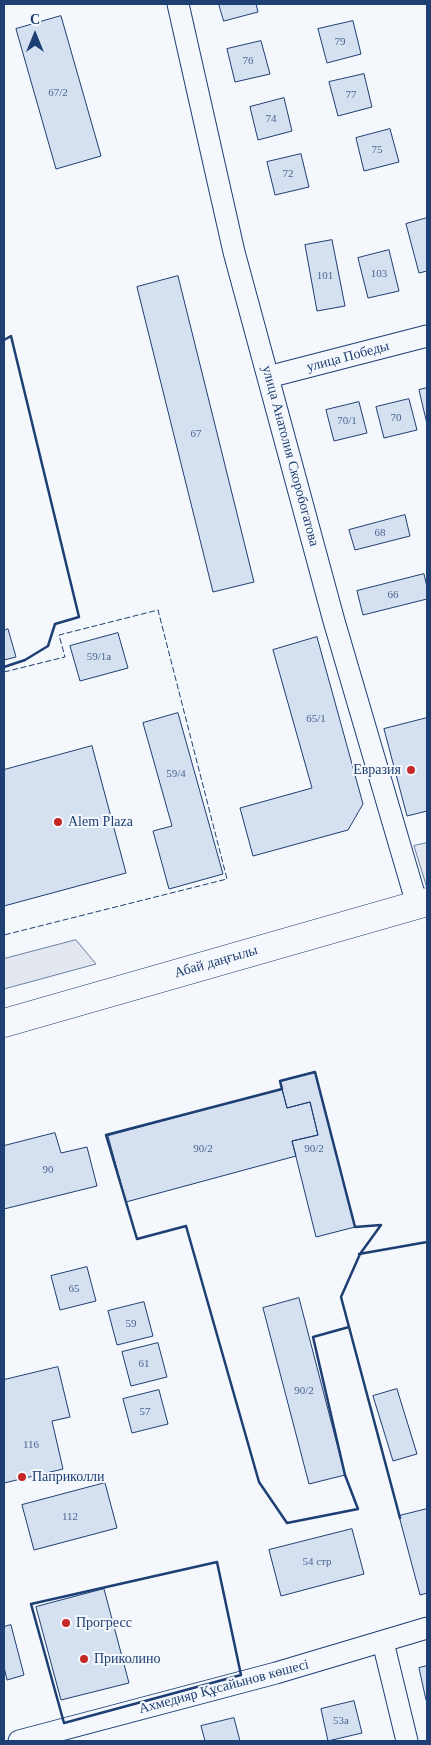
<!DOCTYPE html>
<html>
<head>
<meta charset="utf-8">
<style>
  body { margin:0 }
  #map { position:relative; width:431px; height:1745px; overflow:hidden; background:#f4f7fb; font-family:Georgia,serif }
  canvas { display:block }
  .frame { position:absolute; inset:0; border:5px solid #1d3f73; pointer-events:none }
  .north { position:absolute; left:10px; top:10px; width:50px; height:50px; -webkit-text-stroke:4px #f4f7fb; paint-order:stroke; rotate:0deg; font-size:14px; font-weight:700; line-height:20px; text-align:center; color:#1d3f73 }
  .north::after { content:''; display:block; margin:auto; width:18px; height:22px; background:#1d3f73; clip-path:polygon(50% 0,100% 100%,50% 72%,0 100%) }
</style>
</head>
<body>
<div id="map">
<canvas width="431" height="1745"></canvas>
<div class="frame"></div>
<div class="north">С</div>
</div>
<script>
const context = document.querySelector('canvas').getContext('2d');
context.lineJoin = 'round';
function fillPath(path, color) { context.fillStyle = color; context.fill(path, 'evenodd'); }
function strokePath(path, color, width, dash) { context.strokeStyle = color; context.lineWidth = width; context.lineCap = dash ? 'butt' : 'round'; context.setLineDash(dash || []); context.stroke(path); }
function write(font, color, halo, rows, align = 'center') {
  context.font = font + ' Georgia,serif'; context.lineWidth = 4; context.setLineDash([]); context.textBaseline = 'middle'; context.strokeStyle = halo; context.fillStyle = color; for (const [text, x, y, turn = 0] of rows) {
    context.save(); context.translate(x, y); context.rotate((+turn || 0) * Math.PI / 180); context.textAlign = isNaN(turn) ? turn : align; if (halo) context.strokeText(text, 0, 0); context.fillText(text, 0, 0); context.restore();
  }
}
const parking = new Path2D(`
  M427,843v45l-13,-42z
  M76,940l20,24 -92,25v-30z`);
fillPath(parking, '#e3e8f0');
strokePath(parking, '#687fa3', 1);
const building = new Path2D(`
  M219,4h37l2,8 -34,9z
  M61,16l40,140 -45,13 -40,-140z
  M353,21l8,33 -34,9 -9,-34z
  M261,41l9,33 -35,8 -8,-33z
  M364,74l8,33 -34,9 -9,-34z
  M284,98l8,33 -34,9 -8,-33z
  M390,129l9,33 -35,9 -8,-33z
  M301,154l8,33 -34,8 -8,-33z
  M427,218v53l-8,2 -13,-49z
  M332,240l13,66 -28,5 -12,-66z
  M389,250l10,41 -31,7 -10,-40z
  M178,276l76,306 -41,10 -76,-305z
  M427,388v36l-8,-34z
  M409,399l8,31 -33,8 -8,-31z
  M359,402l8,31 -33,8 -8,-31z
  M405,515l5,21 -55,14 -6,-20z
  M424,574l3,13v12l-64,16 -6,-24z
  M8,629l8,28 -12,3v-29z
  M118,633l10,35 -48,13 -10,-35z
  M317,637l46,167 -15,26 -95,26 -13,-48 72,-20 -39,-138z
  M178,713l45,161 -54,15 -16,-58 19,-5 -29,-103z
  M427,718v93l-20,5 -23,-87z
  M92,746l34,127 -122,33v-136z
  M315,1072l40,155 -39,10 -24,-96 26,-6 -8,-33 -23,6 -7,-27z
  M282,1089l5,19 23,-6 8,33 -26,6 4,15 -170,46 -18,-66z
  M55,1133l6,20 26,-6 10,39 -93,23v-63z
  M87,1267l9,34 -36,9 -9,-34z
  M299,1298l46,177 -36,9 -46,-176z
  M144,1302l9,34 -36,9 -9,-34z
  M158,1343l9,34 -36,9 -9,-34z
  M58,1367l12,50 -18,4 11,48 -59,14v-103z
  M397,1389l20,65 -24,7 -20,-65z
  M159,1390l9,34 -36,9 -9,-34z
  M105,1483l12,45 -83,22 -12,-45z
  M427,1509v84l-7,2 -21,-79z
  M352,1529l12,45 -83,22 -12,-46z
  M104,1589l25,94 -68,17 -25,-93z
  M11,1625l13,50 -17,5 -3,-13v-40z
  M427,1666v34h-1l-7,-32z
  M354,1701l8,32 -34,8 -7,-32z
  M234,1718l6,23h-35l-4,-15z`);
fillPath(building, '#d5e0f0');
strokePath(building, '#1d3f73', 1);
const street = new Path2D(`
  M178,4l56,248 100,369 83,283
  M268,377l159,-41
  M383,1642l24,99
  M19,1741l257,-68 151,-45`);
const primary = new Path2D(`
  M4,1023l423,-121`);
strokePath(street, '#1d3f73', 23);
strokePath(primary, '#1d3f73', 29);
strokePath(street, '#f4f7fb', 21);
strokePath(primary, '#f4f7fb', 28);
strokePath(new Path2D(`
  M4,672l61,-15 -6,-22 99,-25 69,269 -223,56`), '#1d3f73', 1, [6, 2.5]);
strokePath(new Path2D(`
  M4,340l7,-4 68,281 -24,7 -7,22 -23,14 -21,7
  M315,1072l40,155 26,-2 -21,29 -19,43 8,30 -36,10 32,138 13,34 -71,14 -28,-41 -73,-256 -49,13 -31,-104 176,-46 -2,-8z
  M359,1254l68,-12
  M349,1327l51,191
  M217,1562l24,113 -177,48 -33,-119z`), '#1d3f73', 2.5);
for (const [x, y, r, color] of [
  [411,770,5,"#c62828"],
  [58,822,5,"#c62828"],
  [22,1477,5,"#c62828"],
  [66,1623,5,"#c62828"],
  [84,1659,5,"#c62828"]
]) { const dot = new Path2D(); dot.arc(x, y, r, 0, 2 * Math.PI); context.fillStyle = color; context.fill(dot); strokePath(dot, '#f4f7fb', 2); }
write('11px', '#4b6792', null, [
  ["79",340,42],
  ["76",248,61],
  ["67/2",58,93],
  ["77",351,95],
  ["74",271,119],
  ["75",377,150],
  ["72",288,174],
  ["103",379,274],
  ["101",325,276],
  ["70",396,418],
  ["70/1",347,421],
  ["67",196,434],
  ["68",380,533],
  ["66",393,595],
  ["59/1а",99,657],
  ["65/1",316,719],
  ["59/4",176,774],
  ["90/2",203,1149],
  ["90/2",314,1149],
  ["90",48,1170],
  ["65",74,1289],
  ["59",131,1324],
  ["61",144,1364],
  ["90/2",304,1391],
  ["57",145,1412],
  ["116",31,1445],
  ["112",70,1517],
  ["54 стр",317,1562],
  ["53а",341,1721]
]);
write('14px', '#1d3f73', '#f4f7fb', [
  ["улица Победы",348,357,-15],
  ["улица Анатолия Скоробогатова",290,456,75],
  ["Абай даңғылы",216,962,-16],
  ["Ахмедияр Құсайынов көшесі",224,1687,-15]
]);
write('14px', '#1d3f73', '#f4f7fb', [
  ["Евразия",401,770,"right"],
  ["Alem Plaza",68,822],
  ["Паприколли",32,1477],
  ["Прогресс",76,1623],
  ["Приколино",94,1659]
], 'left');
</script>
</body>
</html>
